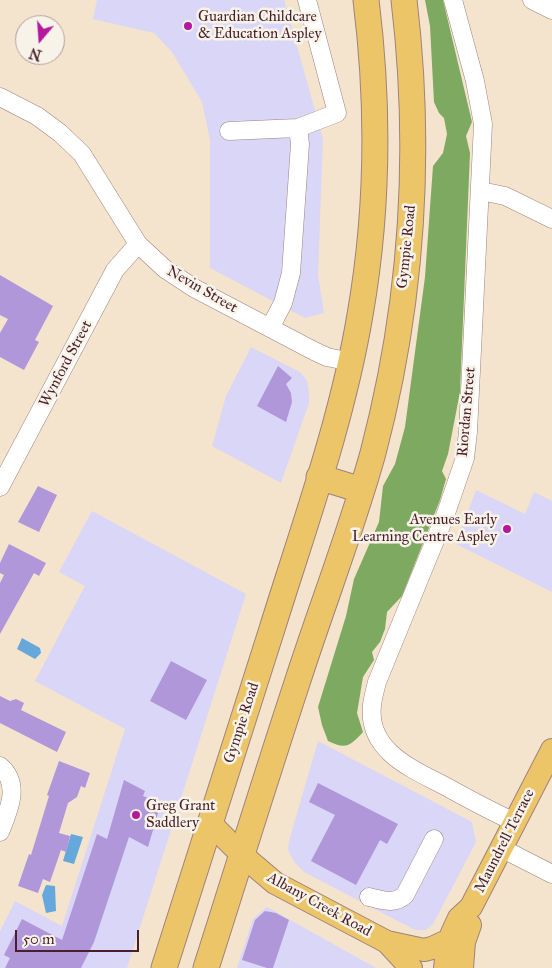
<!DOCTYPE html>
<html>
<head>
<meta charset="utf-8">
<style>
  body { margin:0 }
  #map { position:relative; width:552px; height:968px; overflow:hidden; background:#f4e4cd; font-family:"IM FELL Great Primer",serif }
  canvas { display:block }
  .north { position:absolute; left:15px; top:15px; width:50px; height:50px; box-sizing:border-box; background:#f7f3e8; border:1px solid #b29e9c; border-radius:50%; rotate:198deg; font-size:14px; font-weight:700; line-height:20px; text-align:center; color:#4a1f2b }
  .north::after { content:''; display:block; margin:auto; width:18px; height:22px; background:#b5179e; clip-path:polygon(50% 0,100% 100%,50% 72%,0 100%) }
  .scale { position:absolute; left:15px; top:930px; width:124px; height:22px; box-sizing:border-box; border:2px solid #4a1f2b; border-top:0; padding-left:6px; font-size:15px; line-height:18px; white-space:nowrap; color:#4a1f2b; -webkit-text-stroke:4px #f7f3e8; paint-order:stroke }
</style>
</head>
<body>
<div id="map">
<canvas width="552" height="968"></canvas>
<div class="north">N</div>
<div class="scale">50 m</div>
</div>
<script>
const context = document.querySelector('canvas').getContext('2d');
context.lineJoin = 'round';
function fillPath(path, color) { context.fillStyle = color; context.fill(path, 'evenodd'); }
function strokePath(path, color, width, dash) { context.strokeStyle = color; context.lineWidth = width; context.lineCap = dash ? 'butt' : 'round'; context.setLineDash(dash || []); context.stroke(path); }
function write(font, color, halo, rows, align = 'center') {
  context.font = font + ' "IM FELL Great Primer",serif'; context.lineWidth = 5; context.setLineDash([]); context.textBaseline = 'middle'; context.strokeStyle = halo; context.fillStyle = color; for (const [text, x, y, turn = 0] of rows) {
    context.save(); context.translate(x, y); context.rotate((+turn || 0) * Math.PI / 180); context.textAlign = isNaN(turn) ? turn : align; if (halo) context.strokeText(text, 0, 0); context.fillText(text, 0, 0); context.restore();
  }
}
fillPath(new Path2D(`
  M97,0h187l39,139 -5,136 6,38 -19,5 -95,-50v-128l-8,-38 -30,-50 -18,-19 -61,-14z
  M251,347l49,25 7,9 2,12v10l-28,80 -69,-37 14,-50z
  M476,490l49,24 9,-22 18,9v91l-96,-48z
  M92,511l154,83 -119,374h-127v-37l15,-30 47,25 63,-197 -90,-48 50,-95 -26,-14z
  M318,741l154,81 4,20 -43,82 -7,6h-11l-111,-58 -10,-10 -6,-12 1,-9z
  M267,907l109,61h-139l16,-49z`), '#d9d6f7');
fillPath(new Path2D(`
  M425,0h18l29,122 -6,14 4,17 -10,239 -12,62 -6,17 4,8 -6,21 -38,96 -15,16 -2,17 -5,13 -8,10 2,8 -11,17 -6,36 6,19c-13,14 -17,18 -35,9l-6,-16 -4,-18 28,-91 8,-37 25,-57 4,-36 12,-22 10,-37 20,-150 8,-111 10,-13 4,-19 -3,-16 -5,-5 -5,-11 -4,-76z`), '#7ea960');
fillPath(new Path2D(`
  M22,638l18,10 1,5 -6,6 -18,-10z
  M71,834l12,3 -9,27 -11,-3z
  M46,885l9,1 1,25 -10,2 -4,-18z`), '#66a8db');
fillPath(new Path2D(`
  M0,275l53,31 -18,34 4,2 -15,28 -24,-13v-24l8,-14 -8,-4z
  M278,366l14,12 -6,6 5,9 1,9 -6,20 -29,-16z
  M38,486l19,9 -18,37 -21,-10z
  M9,544l37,19 -7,13 -5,-3 -34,61v-51l4,-8 -4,-2v-10z
  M171,661l36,19 -21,40 -36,-19z
  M0,696l10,5 6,-2 8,4 -3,7 45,22 -9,20 -57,-29z
  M59,761l31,12 -5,15 -4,-2 -4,11 -9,6 -9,30 11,3 -4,16 -5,-2 -11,32 -7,-3 -5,14 -20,-7 11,-32 2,1 18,-59 -2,-1z
  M124,780l21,11 -2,5 18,7 -13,44 -19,-10 -35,105 -13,26h-76l5,-10 -6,-3 18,-36 40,21 35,-106 10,5z
  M318,783l80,41 -11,20 -7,-4 -24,45 -45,-24 24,-46 -26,-13z
  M265,911l11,2 13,7 -16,48h-6l-25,-8 13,-40z`), '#b097da');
const minor = new Path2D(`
  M453,0l22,81 8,43 -15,308 -3,26 -20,58 -68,166c-2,8 -4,15 -5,23 -5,45 38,63 71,80 24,13 47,26 72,37
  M532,0l20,10
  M0,97l37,19 23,17 22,21 56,90 27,25 29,19 120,63 13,6 24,5
  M229,131l69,-3 39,-15 -30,-113
  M481,191l24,5 47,23
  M270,328l13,-25 8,-30 9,-129 -2,-16
  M0,487l115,-217 23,-26
  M0,766c21,18 9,44 0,66
  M501,848l51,26
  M369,897c14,3 25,8 36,-2l29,-56`);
const major = new Path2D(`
  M210,823l32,32 33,28 112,59 37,8 8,-2 17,-8
  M387,942l24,26
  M445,968l2,-17 5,-18 7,-15 12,-11 81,-157
  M462,968l2,-26 6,-17`);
const highway = new Path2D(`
  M319,477l42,13
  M164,968c36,-113 72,-226 108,-339 32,-103 70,-207 88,-314 18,-103 19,-211 6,-315
  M206,968c30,-94 59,-188 90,-282 25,-78 55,-154 77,-233 39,-148 49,-302 31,-453`);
strokePath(minor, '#9f827c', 19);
strokePath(major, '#9f827c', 24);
strokePath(highway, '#9f827c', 27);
strokePath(minor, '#fff', 18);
strokePath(major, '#edc569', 22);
strokePath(highway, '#edc569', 25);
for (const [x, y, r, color] of [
  [188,26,5,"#b5179e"],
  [507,529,5,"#b5179e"],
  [136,815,5,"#b5179e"]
]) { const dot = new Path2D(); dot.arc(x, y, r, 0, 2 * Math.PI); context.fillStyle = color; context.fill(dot); strokePath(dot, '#f7f3e8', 2); }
write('15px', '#4a1f2b', '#f7f3e8', [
  ["Guardian Childcare",198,17],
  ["& Education Aspley",198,34],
  ["Avenues Early",497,520,"right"],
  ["Learning Centre Aspley",497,537,"right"],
  ["Greg Grant",146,806],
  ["Saddlery",146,823]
], 'left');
write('15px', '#4a1f2b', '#f7f3e8', [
  ["Gympie Road",407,247,-84],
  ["Nevin Street",202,290,30],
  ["Wynford Street",66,364,-62],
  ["Riordan Street",467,412,-85],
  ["Gympie Road",242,723,-72],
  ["Maundrell Terrace",505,841,-63],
  ["Albany Creek Road",319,905,29]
]);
</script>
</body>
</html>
